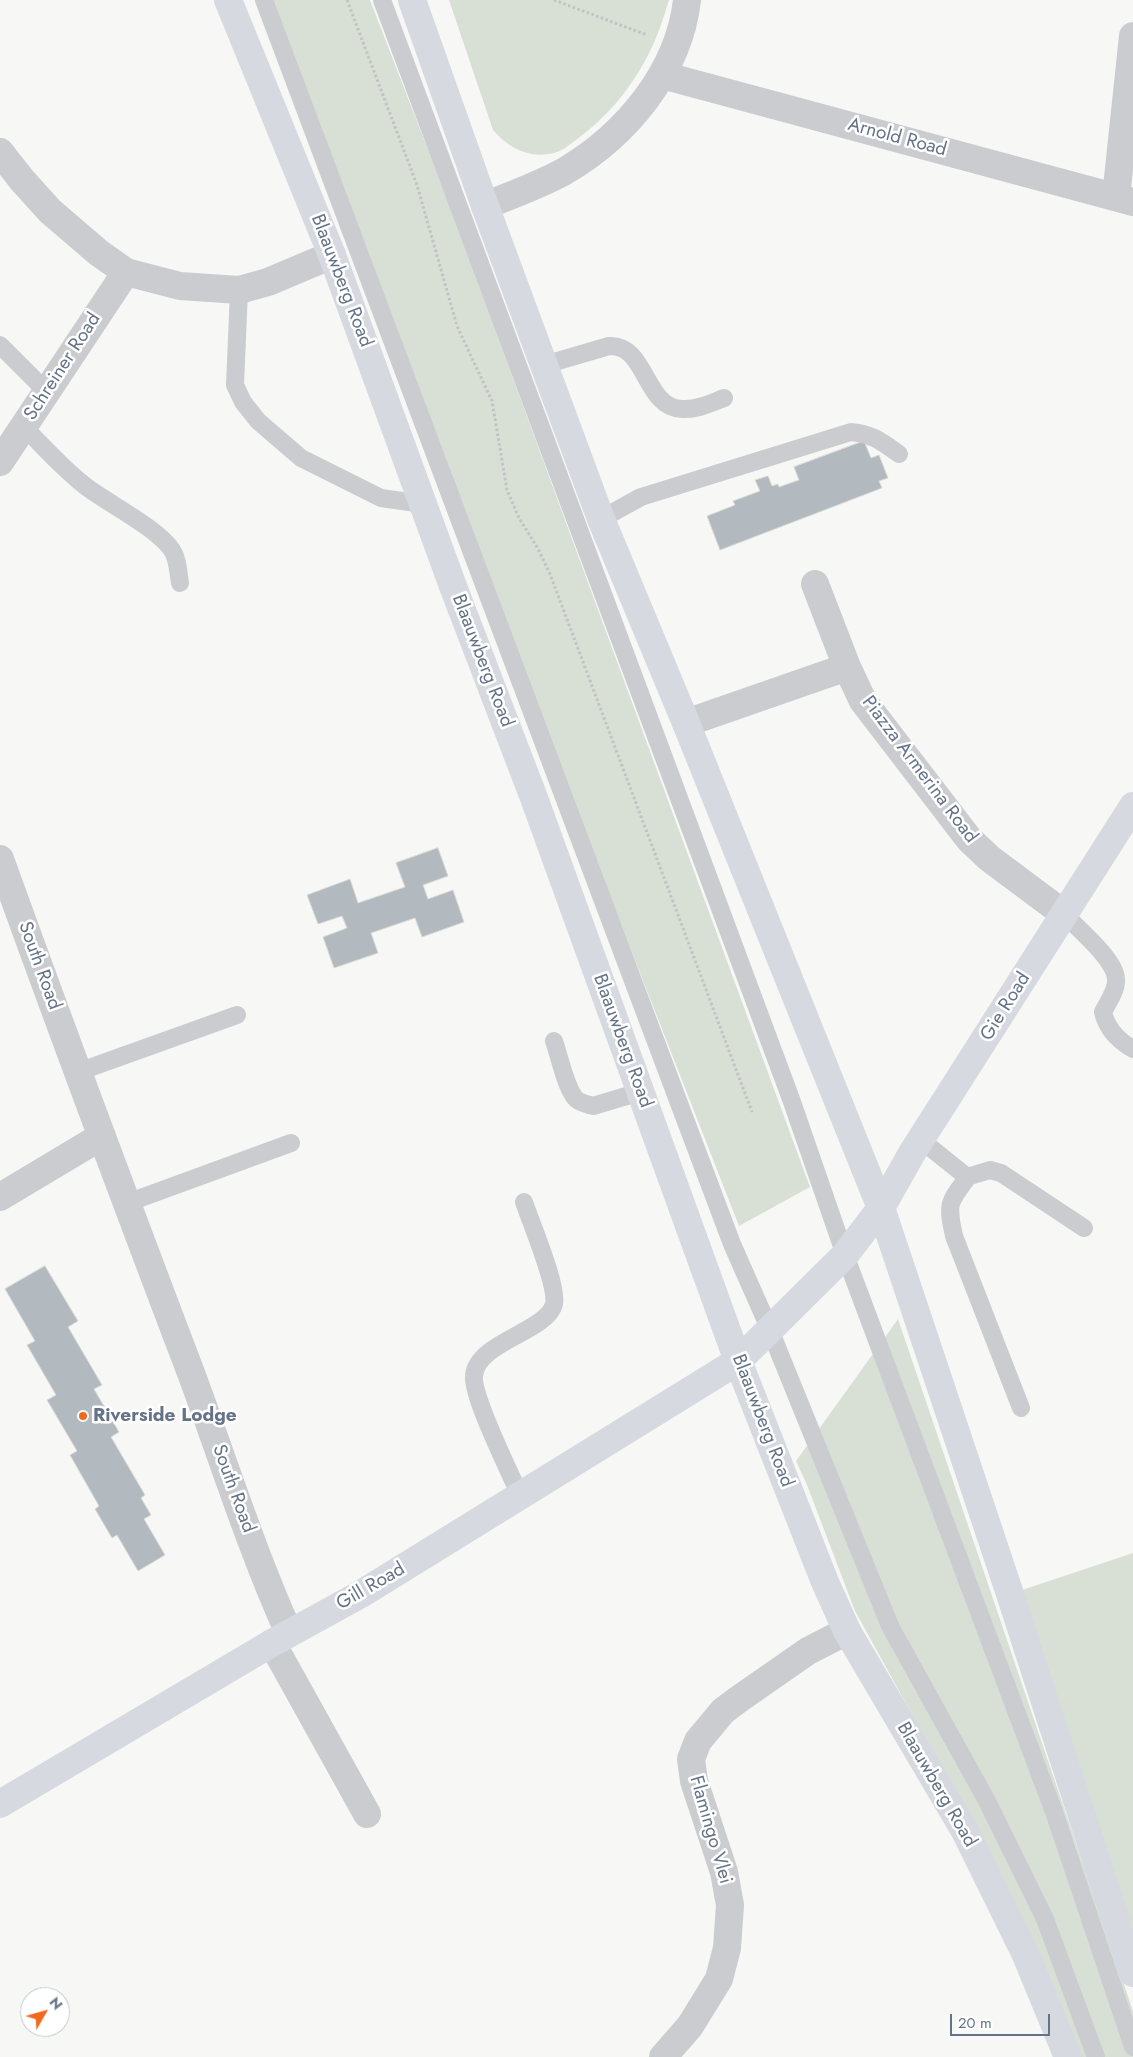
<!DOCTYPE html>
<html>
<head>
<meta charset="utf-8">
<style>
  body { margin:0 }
  #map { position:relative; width:1133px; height:2057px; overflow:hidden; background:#f7f8f5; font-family:Jost,sans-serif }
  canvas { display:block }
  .north { position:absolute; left:20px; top:1987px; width:50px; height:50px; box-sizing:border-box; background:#fff; border:1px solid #c1c7cf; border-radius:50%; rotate:52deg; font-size:14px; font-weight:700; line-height:20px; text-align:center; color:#657388 }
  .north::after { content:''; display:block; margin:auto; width:18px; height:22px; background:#f06a1d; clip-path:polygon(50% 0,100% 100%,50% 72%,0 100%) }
  .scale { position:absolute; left:950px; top:2014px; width:100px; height:22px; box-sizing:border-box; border:2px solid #657388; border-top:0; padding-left:6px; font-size:15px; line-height:18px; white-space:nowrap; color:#657388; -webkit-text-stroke:4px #fff; paint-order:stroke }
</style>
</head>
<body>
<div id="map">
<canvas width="1133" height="2057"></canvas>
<div class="north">N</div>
<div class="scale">20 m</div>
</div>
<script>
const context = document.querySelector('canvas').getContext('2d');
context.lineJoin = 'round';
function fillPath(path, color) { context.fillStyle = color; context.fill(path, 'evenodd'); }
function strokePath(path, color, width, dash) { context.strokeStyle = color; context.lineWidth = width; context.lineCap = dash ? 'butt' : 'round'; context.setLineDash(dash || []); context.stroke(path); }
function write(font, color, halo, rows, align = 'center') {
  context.font = font + ' Jost,sans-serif'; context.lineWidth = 5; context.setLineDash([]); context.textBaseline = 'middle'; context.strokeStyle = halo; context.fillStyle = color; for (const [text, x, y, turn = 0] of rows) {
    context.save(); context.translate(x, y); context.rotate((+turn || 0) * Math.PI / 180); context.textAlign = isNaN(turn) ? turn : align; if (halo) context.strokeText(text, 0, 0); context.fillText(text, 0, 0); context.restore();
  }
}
fillPath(new Path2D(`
  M267,0h103l79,204 361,983 -71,39 -384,-982z
  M449,0h220c-6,19 -12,39 -22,57 -17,33 -41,61 -71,83 -6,4 -12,10 -19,12 -26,8 -48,-3 -64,-22z
  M898,1319l235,692v46h-57l-119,-261 -102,-185 -48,-126 -11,-24z
  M1133,1553v420l-123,-379z`), '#d8e0d5');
const building = new Path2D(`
  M864,441l7,17 8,-3 9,23 -9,3 3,7 -162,62 -13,-34 28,-11 -2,-4 27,-10 -5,-11 13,-4 4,10 6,-2 1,3 20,-7 -5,-13z
  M438,848l10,28 -25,9 5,14 25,-9 11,32 -42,15 -7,-19 -44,15 7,20 -44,15 -11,-31 24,-9 -5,-12 -24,8 -11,-29 43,-16 8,24 47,-16 -9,-24z
  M45,1266l33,55 -10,6 34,58 -8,4 25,43 -8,5 34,58 -4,3 10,17 -7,4 21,36 -27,16 -21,-36 -5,3 -17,-29 4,-3 -29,-51 7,-4 -30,-51 9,-5 -29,-50 8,-4 -30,-52z`);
fillPath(building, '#b2b9bf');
strokePath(building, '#d9d9d7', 1);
strokePath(new Path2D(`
  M347,0l70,185 40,141 35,75 15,89 12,28 18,29 13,27 202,538
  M554,0l93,35`), '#c1c2c5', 3, [2.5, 2.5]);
strokePath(new Path2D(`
  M264,0l468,1244 38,86 120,296 97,175 58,118 51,138
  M382,0l409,1099 54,156 209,557 79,235
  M239,290l-4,95 8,17 15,19 43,37 80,40 42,6
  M0,345l47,47
  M544,365l65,-19c38,-2 35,62 73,63 15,1 29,-6 42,-11
  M24,427c21,21 40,43 64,61 23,17 69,40 84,62 6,9 6,22 8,33
  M601,519l40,-22 210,-65c22,2 31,10 48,22
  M1064,914c14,15 51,45 52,65 1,11 -8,23 -13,33 4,17 14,28 30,37
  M554,1041c6,17 11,44 21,57 4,5 12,6 18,8l47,-14
  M78,1072l159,-57
  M921,1140l46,37 23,-7 11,3 83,55
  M968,1177c-20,26 -21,27 -14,59l67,172
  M127,1203l164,-60
  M520,1496c-10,-24 -48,-99 -46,-120 2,-34 73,-44 80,-72 4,-18 -23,-81 -30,-102`), '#caccd0', 18);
strokePath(new Path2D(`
  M662,75l471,127
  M0,152l22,28 28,31 49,42 27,19 54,14 59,4 29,-8 64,-27
  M1116,197l17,-161
  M485,206c26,-11 55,-21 80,-35 61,-36 114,-99 122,-171
  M0,462l126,-190
  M815,584l32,83 16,34 106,138 20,19 75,56
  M686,723l161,-56
  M0,859c62,172 126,343 191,514 32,86 60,176 98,260
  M0,1197l102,-61
  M272,1643l95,171
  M663,2057l27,-31 29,-47 8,-31 3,-43 -6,-33 -30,-91 -3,-22 7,-18 25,-30 16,-12 69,-48 39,-20`), '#caccd0', 28);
strokePath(new Path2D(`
  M0,1804l272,-161 89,-49 377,-233 107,-106 36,-47 31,-55 221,-347`), '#d6dae0', 28);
strokePath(new Path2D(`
  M228,0l104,255 122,334 80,209 204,563 87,221 22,49 119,202 59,120 43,104
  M412,0l73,206 116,313 85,204 195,485 129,386 123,379`), '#d6dae0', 28);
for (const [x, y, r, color] of [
  [83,1416,5,"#f06a1d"]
]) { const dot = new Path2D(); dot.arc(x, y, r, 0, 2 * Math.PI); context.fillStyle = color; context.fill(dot); strokePath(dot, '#fff', 2); }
write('19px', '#657388', '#fff', [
  ["Arnold Road",897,138,15],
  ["Blaauwberg Road",341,281,69],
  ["Schreiner Road",63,367,-57],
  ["Blaauwberg Road",482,661,69],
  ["Piazza Armerina Road",919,770,53],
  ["South Road",39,966,70],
  ["Gie Road",1006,1007,-58],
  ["Blaauwberg Road",622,1041,70],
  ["Blaauwberg Road",762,1421,69],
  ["South Road",233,1489,70],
  ["Gill Road",371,1587,-30],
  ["Blaauwberg Road",936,1785,60],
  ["Flamingo Vlei",710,1830,74]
]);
write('bold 19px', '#657388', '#fff', [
  ["Riverside Lodge",93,1416]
], 'left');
</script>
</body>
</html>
